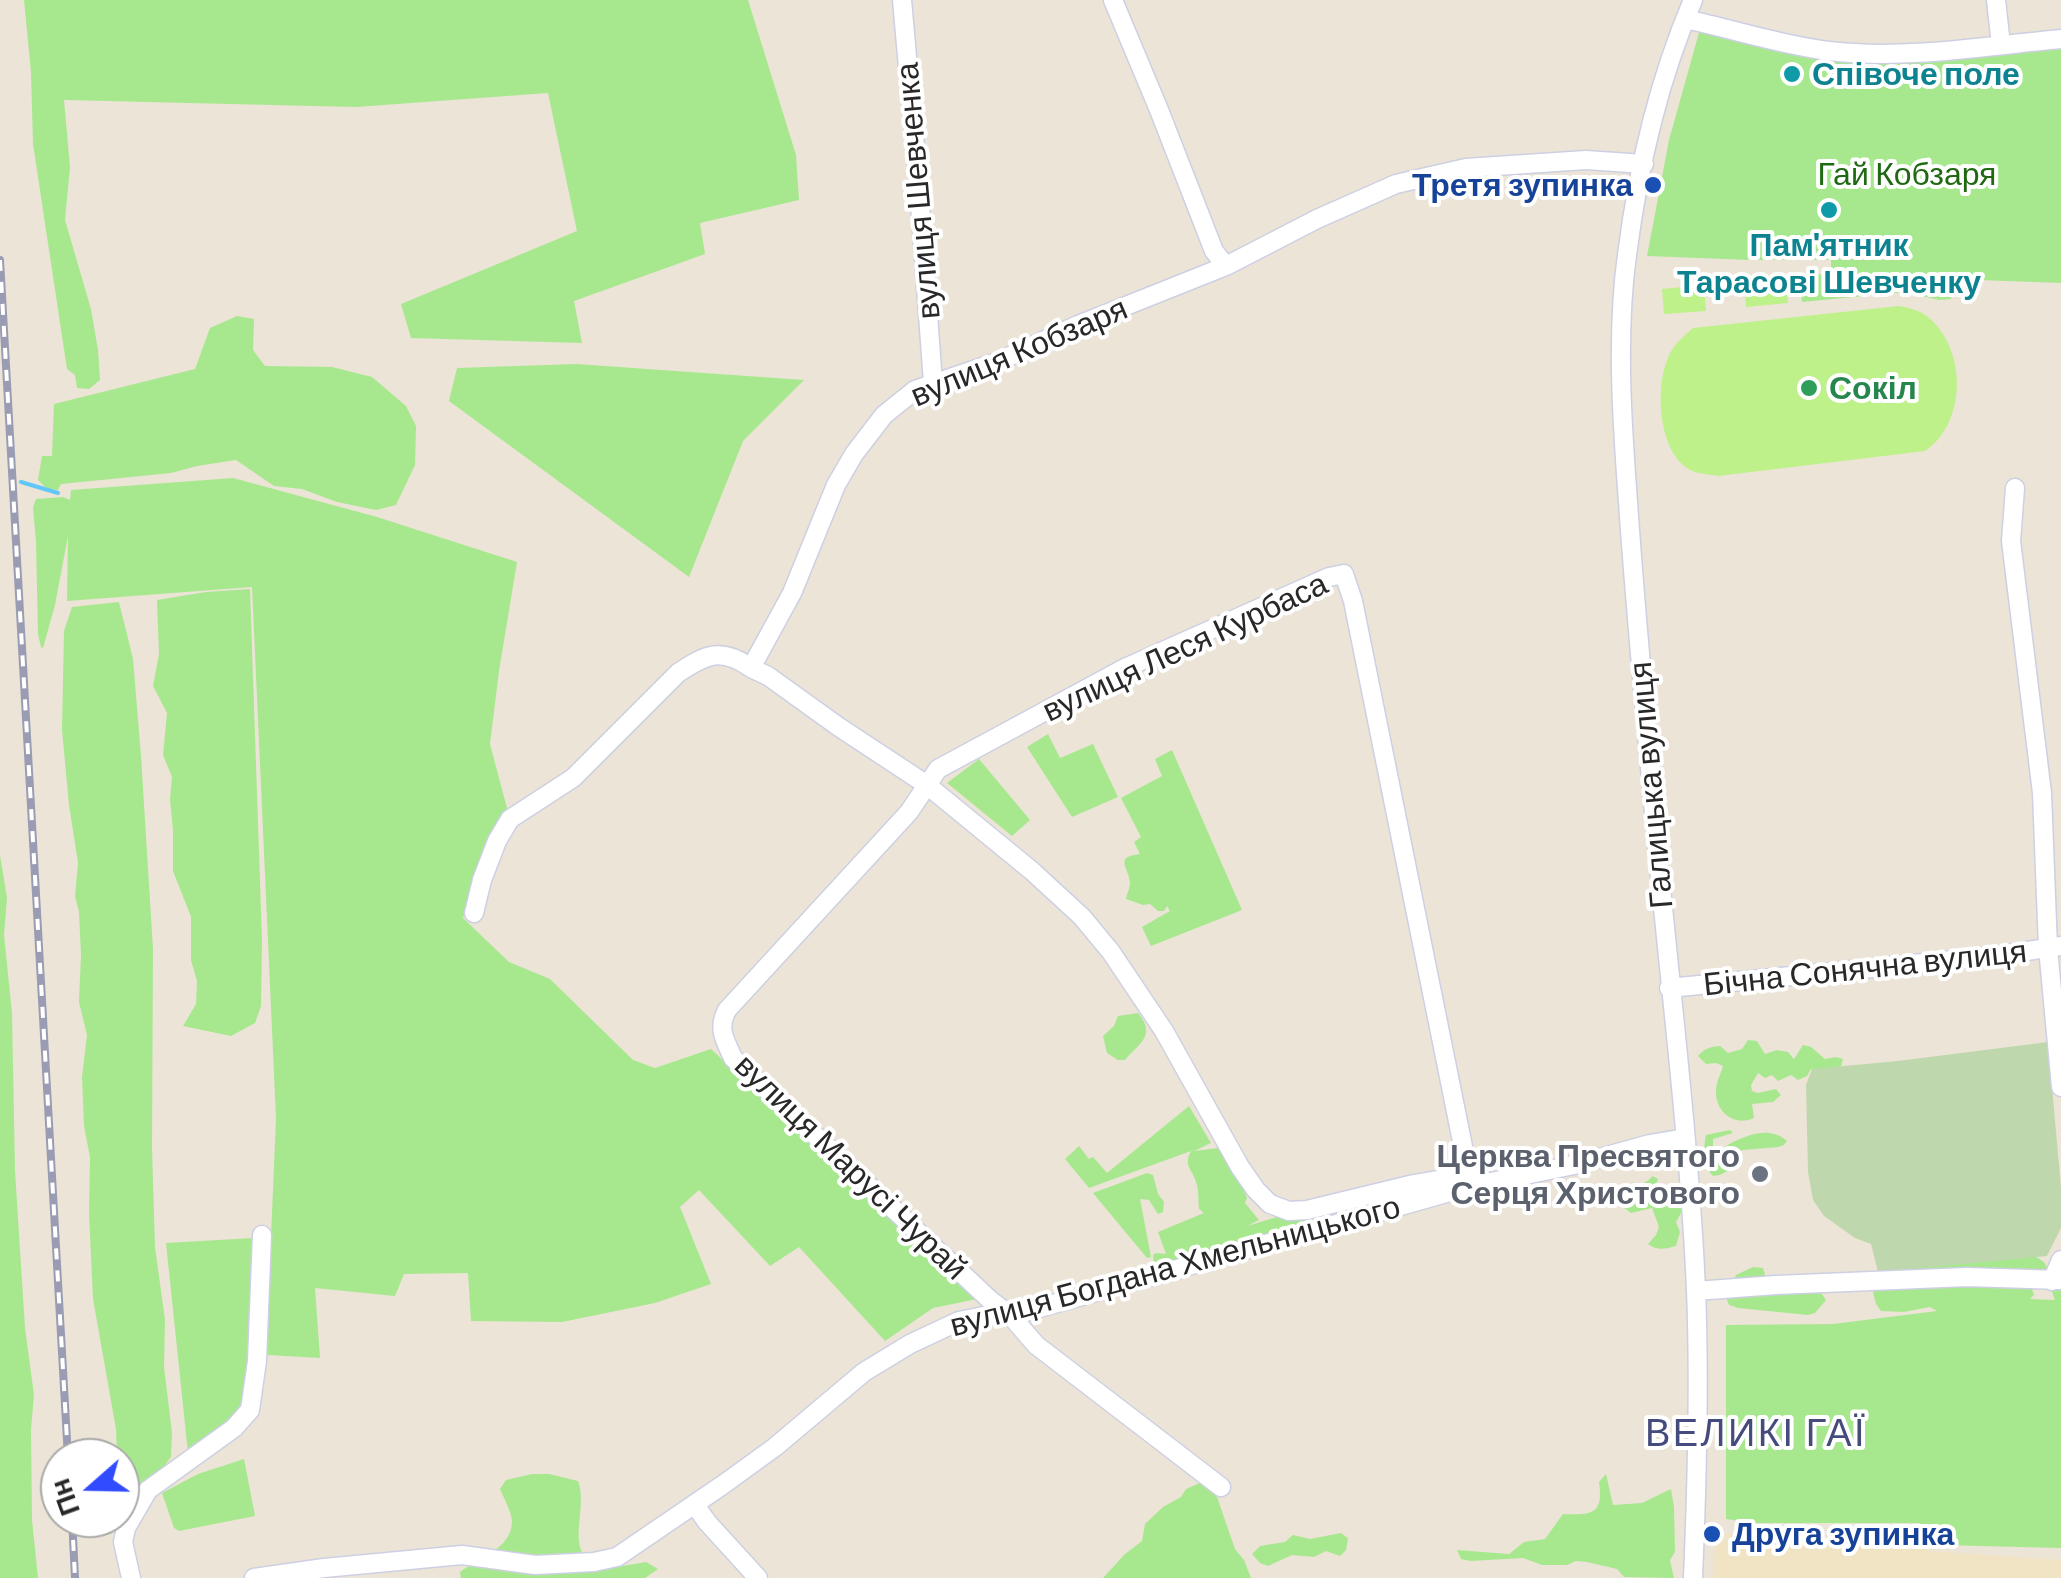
<!DOCTYPE html>
<html>
<head>
<meta charset="utf-8">
<style>
  body { margin:0 }
  #map { position:relative; width:2061px; height:1578px; overflow:hidden; background:#ece4d7; font-family:Barlow,sans-serif }
  canvas { display:block }
  .north { position:absolute; left:40px; top:1438px; width:100px; height:100px; box-sizing:border-box; background:#fff; border:2px solid #a9a9a9; border-radius:50%; rotate:250deg; font-size:28px; font-weight:700; line-height:40px; text-align:center; color:#282828 }
  .north::after { content:''; display:block; margin:auto; width:35px; height:45px; background:#314bff; clip-path:polygon(50% 0,100% 100%,50% 72%,0 100%) }
</style>
</head>
<body>
<div id="map">
<canvas width="2061" height="1578"></canvas>
<div class="north">Пн</div>
</div>
<script>
const context = document.querySelector('canvas').getContext('2d');
context.lineJoin = 'round';
function fillPath(path, color) { context.fillStyle = color; context.fill(path, 'evenodd'); }
function strokePath(path, color, width, dash) { context.strokeStyle = color; context.lineWidth = width; context.lineCap = dash ? 'butt' : 'round'; context.setLineDash(dash || []); context.stroke(path); }
function write(font, color, halo, rows, align = 'center') {
  context.font = font + ' Barlow,sans-serif'; context.lineWidth = 8; context.setLineDash([]); context.textBaseline = 'middle'; context.strokeStyle = halo; context.fillStyle = color; for (const [text, x, y, turn = 0] of rows) {
    context.save(); context.translate(x, y); context.rotate((+turn || 0) * Math.PI / 180); context.textAlign = isNaN(turn) ? turn : align; if (halo) context.strokeText(text, 0, 0); context.fillText(text, 0, 0); context.restore();
  }
}
fillPath(new Path2D(`
  M1726,1534l185,10 18,7 132,9v18h-348l2,-37h11z`), '#f0e4c5');
fillPath(new Path2D(`
  M24,0h724l48,155 3,45 -99,23 5,31 -131,47 8,42 -171,-5 -10,-34 176,-73 -29,-138 -192,14 -292,-7 6,67 -5,53 26,89 7,41 2,30 -11,9 -12,-1 -2,-13 -8,-6 -34,-225 -2,-72z
  M1700,29l230,30 131,-11v235l-109,-4 -1,20 -12,1 -34,-8 -103,10 -2,-25 31,-4v-13h-80l-104,-4 22,-116z
  M237,316l17,3 -1,31 12,16 67,1 40,10 34,29 10,20 -1,39 -19,40 -20,5 -39,-8 -35,-13 -28,-3 -38,-26 -39,6 -26,7 -110,11 -3,6 -11,-1 -9,-9 4,-24h10l2,-52 141,-35 15,-41z
  M576,364l228,16 -61,61 -54,136 -240,-176 8,-33z
  M233,478l144,39 140,45 -18,109 -9,73 18,68 -14,16 -31,90 46,44 41,17 83,81 22,8 56,-19 266,250 -44,9 -48,33 -86,-94 -29,19 -71,-76 -19,17 31,77 -56,19 -93,19 -91,-1 -3,-48 -64,1 -9,22 -80,-8 5,70 -69,-4 -4,52 -59,47 -22,-210 105,-6 5,-119 -24,-531 -185,14 1,-65 -13,69 -12,43 -2,-1 -3,-13 -2,-92 -3,-35 3,-8 27,-2 7,3 1,-10z
  M250,589l12,351 -1,66 -6,17 -24,13 -48,-10 13,-22 1,-23 -6,-21v-43l-18,-46v-41l-3,-31 2,-22 -9,-22 4,-42 -14,-27 6,-32 -2,-54 49,-8z
  M119,602l14,57 8,97 12,193 -1,199 3,99 10,73 -1,47 8,66 -1,24 -41,55 -10,-6v-48h-3l-1,-29 -23,-130 -4,-86 1,-56 -6,-31 -2,-49 5,-42 -8,-33 2,-47 -2,-43 -4,-16 3,-33 -9,-58 -7,-75 2,-99 8,-24z
  M1048,734l12,24 33,-14 25,53 -46,20 -45,-70z
  M1172,750l70,160 -91,36 -9,-19 28,-16 -3,-5 -3,5h-6l-8,-7 -7,1 -17,-6c1,-6 4,-11 4,-16 -1,-16 -17,-26 10,-29l-6,-12 7,-5 -20,-39 41,-22 -7,-17z
  M979,759l51,61 -18,16 -65,-53z
  M0,855l7,43 -3,37 8,78 3,158 10,157 9,67 -3,34 1,91 6,58h-38z
  M1138,1013c19,23 1,30 -13,47h-7l-11,-7 -4,-17 11,-10 4,-10z
  M1748,1040l9,1 8,13 12,-4 11,2 6,7 9,-14 8,2 14,12 11,-2 7,2 -2,7 -21,6 -9,-3 -4,7 -9,4 -7,-5 -13,6 -6,-6 -7,3 -7,-5 -7,12 1,6 6,2 18,-4 5,6 -8,7 -21,2 2,14c-20,9 -39,-6 -38,-28 0,-8 5,-16 7,-24l-7,-3 -10,1 -8,-8c7,-8 12,-9 22,-10l8,7 14,-4z
  M1189,1106l22,37 -17,8 25,-3 14,15 14,35 -2,5 14,17 -12,6 30,-9 43,-4 4,1 1,4 -47,17 -23,-1 -18,13 -21,5 -9,-2 -24,14 -29,3 -1,-12 3,-2 10,1 -8,-22 46,-19 -5,-4c-1,-9 0,-19 -3,-27 -4,-14 -13,-16 -5,-31l-102,37 -24,-29 14,-13 10,13 4,-2 14,16z
  M1730,1130l3,3 -20,6v14c20,-11 52,-32 74,-12l-3,4 -6,2 -35,3 -11,6 -3,14 -9,5 -7,1c-9,-9 -10,-29 -7,-41z
  M1147,1173l6,2 5,19 6,8 -1,10 -5,2 -9,-14 -9,-1 11,58 -4,1 -54,-65z
  M1653,1176l5,3 -4,11 6,6 13,-8 7,5 5,13 -9,16 4,10 -4,14c-11,3 -18,5 -28,-2l8,-9 3,-8 -7,-19 -21,5 -12,-9v-7c10,-11 21,-8 34,-21z
  M2033,1255l11,7 7,12 -19,15 2,6 -4,4 25,1 -4,-11 10,-6v265l-121,-3 -6,-11 -15,-11h-166l-27,-4v-194l107,-1 104,-13 -7,-4 -26,5 -23,-1 -5,-7 -3,-12 3,-5 -4,-11 25,-9z
  M1753,1267l10,1 7,23h50l6,9 -11,13 -7,2 -70,-7 -9,-3 -2,-5 9,-25z
  M244,1459l11,57 -76,15 -5,-3 -12,-35 36,-19z
  M532,1474h17l29,7c9,24 -7,58 6,74 4,5 15,10 21,14l41,-7 12,7 -13,9h-184l-1,-6c18,-14 52,-23 52,-51 -1,-10 -8,-23 -12,-32l6,-9z
  M1606,1474l7,31 29,-2 29,-14 3,18 1,45 -5,8 4,18 -50,-1 -7,-8 -30,-7 -11,-1 -9,4h-25l-19,-7 -52,3 -10,-2 -4,-9 52,4 15,-12 21,-3 18,-25c28,1 41,1 36,-32z
  M1202,1482l15,15 18,52 9,11 7,18h-148l22,-24 17,-13 3,-17 18,-17 18,-10 5,-8z
  M1341,1533l7,5 -2,12 -6,6 -14,-5 -12,6 -22,-2 -24,11 -8,-3 -8,-9 8,-8 25,-4 8,-7 17,4z`), '#a7e88e');
fillPath(new Path2D(`
  M2048,1042l13,146v40l-14,28 -169,16 -7,-28 -16,-6 -31,-22 -11,-16 -5,-28 -2,-87 6,-16 86,-8z`), '#bfd7ad');
fillPath(new Path2D(`
  M1786,278l2,25 -42,4 -2,-25z
  M1704,285l2,26 -42,3 -2,-25z
  M1899,306c11,2 20,4 29,11 39,32 39,106 -3,134l-207,25c-10,-2 -23,-2 -31,-8 -29,-19 -32,-82 -19,-110 5,-14 15,-21 25,-30z`), '#bef189');
strokePath(new Path2D(`
  M21,482l37,11`), '#60c7f8', 4);
const minor = new Path2D(`
  M902,0l17,191 14,192
  M1113,0l46,110 55,141 12,15
  M1693,0c-34,79 -55,169 -66,255 -11,79 -5,167 1,247 7,104 17,207 26,311 14,159 35,318 42,477 4,96 1,193 -3,288
  M1996,0l5,45
  M1685,19c48,10 95,26 144,32 76,9 156,-5 232,-12
  M2015,488l-4,53 31,252 6,155 13,139
  M751,668l17,8 71,51 88,58 105,86 50,46 29,35 53,79 76,136 16,23 14,14 19,7 18,-1 107,-26 41,-7 16,9
  M474,913l8,-33 15,-39 13,-22 63,-41 105,-105c28,-19 44,-26 73,-5l41,-75 44,-108 18,-31 30,-39 31,-25 82,-28 81,-37 148,-59 91,-47 79,-35 70,-16 120,-8 58,4
  M1669,988l325,-32 67,-10
  M2052,1281l9,-21
  M1696,1291l80,-6 191,-8 94,3
  M1221,1487l-185,-142 -25,-29 -22,-17 -256,-241c-8,-18 -16,-29 -6,-48l182,-198 29,-43 187,-101 204,-91 15,-3 9,27 118,585
  M695,1505l12,17 51,56
  M131,1578l-8,-36 3,-14 22,-38 86,-62 16,-18 7,-49 5,-126
  M254,1578l70,-10 138,-13 73,10 59,-3 23,-5 107,-73 51,-37 89,-75 46,-28 49,-23 30,-6 22,1 460,-130 103,-21 76,-21 35,-6`);
strokePath(minor, '#cdd0e3', 21);
strokePath(minor, '#fff', 18);
const rail = new Path2D(`
  M0,260l68,1198
  M72,1518l3,60`);
strokePath(rail, '#9a9cb4', 8);
strokePath(rail, '#fff', 4, [11]);
for (const [x, y, r, color] of [
  [1792,74,10,"#0f9aa8"],
  [1653,185,10,"#1a4fb4"],
  [1829,210,10,"#0f9aa8"],
  [1809,388,10,"#2e9e5b"],
  [1760,1174,10,"#6b7280"],
  [1712,1534,10,"#1a4fb4"]
]) { const dot = new Path2D(); dot.arc(x, y, r, 0, 2 * Math.PI); context.fillStyle = color; context.fill(dot); strokePath(dot, '#fff', 4); }
write('bold 32px', '#0d838f', '#fff', [
  ["Співоче поле",1812,74],
  ["Пам'ятник",1829,245,"center"],
  ["Тарасові Шевченку",1829,282,"center"]
], 'left');
write('32px', '#206913', '#fff', [
  ["Гай Кобзаря",1907,174]
]);
write('bold 32px', '#164399', '#fff', [
  ["Третя зупинка",1633,185],
  ["Друга зупинка",1732,1534,"left"]
], 'right');
write('32px', '#282828', '#fff', [
  ["вулиця Шевченка",918,191,-95],
  ["вулиця Кобзаря",1019,352,-23],
  ["вулиця Леся Курбаса",1185,647,-25],
  ["Галицька вулиця",1651,785,-95],
  ["Бічна Сонячна вулиця",1865,968,-6],
  ["вулиця Марусі Чурай",851,1167,44],
  ["вулиця Богдана Хмельницького",1175,1266,-15]
]);
write('bold 32px', '#27864d', '#fff', [
  ["Сокіл",1829,388]
], 'left');
write('bold 32px', '#5b616d', '#fff', [
  ["Церква Пресвятого",1740,1156],
  ["Серця Христового",1740,1193]
], 'right');
context.letterSpacing = '2.5px';
write('38px', '#454b7c', '#fff', [
  ["ВЕЛИКІ ГАЇ",1756,1433]
]);
context.letterSpacing = '0px';
</script>
</body>
</html>
